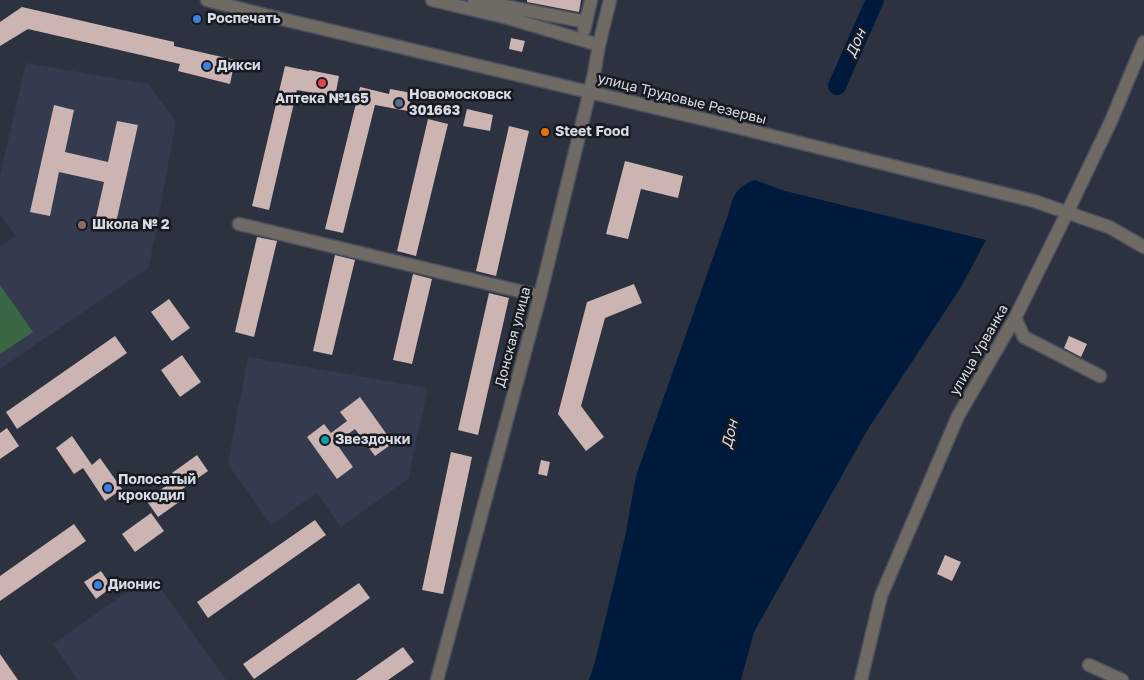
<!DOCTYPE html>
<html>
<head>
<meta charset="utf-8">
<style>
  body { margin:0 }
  canvas { display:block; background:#2d3240 }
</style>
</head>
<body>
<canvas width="1144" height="680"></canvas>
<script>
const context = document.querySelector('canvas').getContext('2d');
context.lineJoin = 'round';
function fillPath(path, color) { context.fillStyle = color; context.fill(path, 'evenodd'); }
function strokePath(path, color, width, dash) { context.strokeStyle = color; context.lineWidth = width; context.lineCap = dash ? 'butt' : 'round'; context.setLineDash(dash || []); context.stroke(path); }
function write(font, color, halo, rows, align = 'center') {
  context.font = font + ' "Golos Text",sans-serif'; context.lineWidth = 5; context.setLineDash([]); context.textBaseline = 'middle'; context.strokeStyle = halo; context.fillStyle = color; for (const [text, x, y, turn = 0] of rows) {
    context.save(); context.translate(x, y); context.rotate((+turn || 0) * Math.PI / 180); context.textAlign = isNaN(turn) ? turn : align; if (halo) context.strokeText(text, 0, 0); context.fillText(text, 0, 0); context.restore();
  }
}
fillPath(new Path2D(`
  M26,63l122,21 28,38 -27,145 -149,102v-122l16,-11 -16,-22v-38z
  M248,357l180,31 -20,91 -67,48 -24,-34 -46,32 -43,-61z
  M151,575l75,105h-148l-25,-36z`), '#343b4f');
fillPath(new Path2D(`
  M0,285l33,47 -33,22z`), '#3b6844');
fillPath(new Path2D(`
  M755,180l30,11 201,49 -25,47 -93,142 -114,203 -13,48h-152l6,-18 30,-125 11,-61 92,-261c5,-18 7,-28 27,-35z`), '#001a3b');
strokePath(new Path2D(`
  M837,86l38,-86`), '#001a3b', 18);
fillPath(new Path2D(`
  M527,0h54l-2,12 -52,-10z
  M22,7l152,35v4l61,14 -5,24 -52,-13 2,-7 -152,-35 -28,17v-24z
  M511,38l14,3 -3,11 -13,-3z
  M285,66l24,5v-1l30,6 -4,21 -38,-7 -28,120 -17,-4z
  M360,87l29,7 1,-5 22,4 -4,18 -33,-6 -32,128 -18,-4z
  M54,105l20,5 -9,42 43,10 9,-41 21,4 -23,102 -20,-5 9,-40 -45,-10 -9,44 -20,-4z
  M467,109l26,6 -3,16 -27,-5z
  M428,119l20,5 -32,132 -19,-5z
  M509,126l20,5 -33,145 -20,-5z
  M625,161l58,15 -5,22 -37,-9 -13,50 -22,-5z
  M257,237l20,4 -23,96 -19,-5z
  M335,255l20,5 -23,95 -19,-4z
  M413,274l19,5 -20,85 -19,-4z
  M634,284l8,19 -37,15 -24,88 23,31 -18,14 -28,-37 29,-112z
  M489,293l20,5 -31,137 -20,-5z
  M169,299l21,29 -18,13 -21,-29z
  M115,336l12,17 -110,76 -11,-17z
  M1069,336l18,8 -6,13 -17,-9z
  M182,355l19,27 -21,15 -19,-27z
  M360,397l33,46 -18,13 -20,-27 -19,14 17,24 -16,12 -30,-42 17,-13 7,9 16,-12 -7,-9z
  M7,428l12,18 -19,13v-26z
  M72,436l20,29 8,-7 22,31 -17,12 -22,-33 -9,6 -18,-26z
  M451,452l21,5 -29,137 -21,-4z
  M197,455l11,16 -27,19 5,7 -28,20 -12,-17 30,-21 -4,-6z
  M541,460l9,2 -3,14 -9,-2z
  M151,513l13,18 -29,21 -13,-18z
  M315,520l11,15 -118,83 -11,-16z
  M74,524l12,17 -86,60v-25z
  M945,555l16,7 -9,19 -15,-7z
  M101,571l11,16 -16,12 -12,-17z
  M359,583l11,15 -116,81 -11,-15z
  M403,647l11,15 -26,18h-32z
  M0,654l18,26h-18z`), '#cbb4b1');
const minor = new Path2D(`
  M207,0l58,15 463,110 306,76 75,26 35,20
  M432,0l76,18 91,27
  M474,0l112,22
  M584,30l7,-30
  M239,224l301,72
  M1015,318l9,19 76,39
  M1089,665l33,15
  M437,680l103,-384 54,-222 5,-29 11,-45
  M861,680l20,-84 77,-180 57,-98 52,-105 44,-92 33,-79`);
strokePath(minor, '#4c505e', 15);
strokePath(minor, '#6f6a63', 12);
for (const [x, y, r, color] of [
  [197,19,5,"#3f7fe0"],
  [207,66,5,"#3f7fe0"],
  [322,83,5,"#e0444e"],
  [399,103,5,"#5c6f8a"],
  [545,132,5,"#e8710a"],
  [82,225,5,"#8d6e63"],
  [325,440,5,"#0f9aa8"],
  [108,488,5,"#3f7fe0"],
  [98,585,5,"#3f7fe0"]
]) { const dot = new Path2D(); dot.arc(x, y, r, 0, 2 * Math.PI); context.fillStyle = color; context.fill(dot); strokePath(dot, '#181a21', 2); }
write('bold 14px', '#d8dbe5', '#181a21', [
  ["Роспечать",207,19],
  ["Дикси",217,66],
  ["Новомосковск",409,95],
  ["301663",409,111],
  ["Аптека №165",322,99,"center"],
  ["Steet Food",555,132],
  ["Школа № 2",92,225],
  ["Звездочки",335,440],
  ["Полосатый",118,480],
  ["крокодил",118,496],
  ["Дионис",108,585]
], 'left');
write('14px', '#d8dbe5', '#181a21', [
  ["улица Трудовые Резервы",682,99,14],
  ["Донская улица",513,337,-75],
  ["улица Урванка",979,350,-60]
]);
write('italic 15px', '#cfddf0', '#181a21', [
  ["Дон",856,43,-66],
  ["Дон",730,434,-77]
]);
</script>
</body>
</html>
